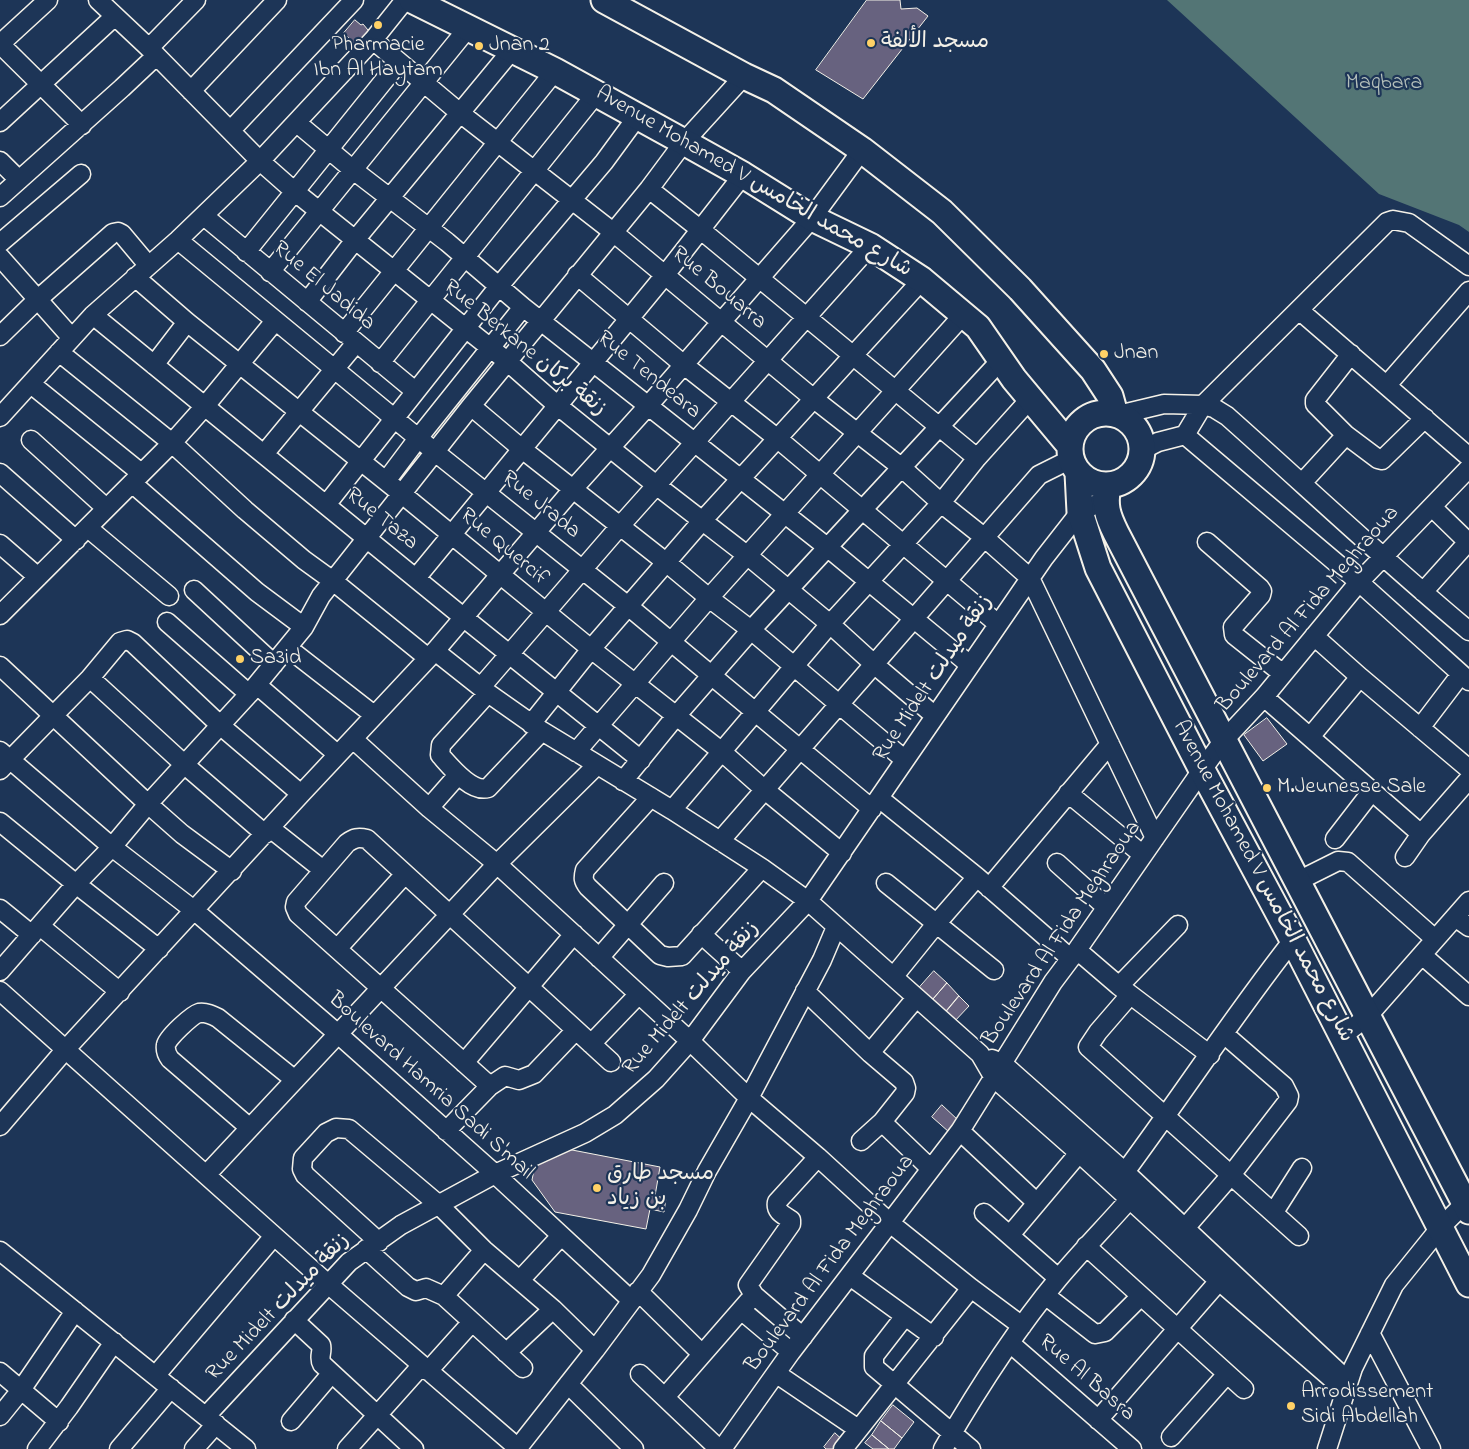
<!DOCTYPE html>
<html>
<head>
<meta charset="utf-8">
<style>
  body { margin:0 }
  canvas { display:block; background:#1d3557 }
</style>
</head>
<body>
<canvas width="1469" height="1449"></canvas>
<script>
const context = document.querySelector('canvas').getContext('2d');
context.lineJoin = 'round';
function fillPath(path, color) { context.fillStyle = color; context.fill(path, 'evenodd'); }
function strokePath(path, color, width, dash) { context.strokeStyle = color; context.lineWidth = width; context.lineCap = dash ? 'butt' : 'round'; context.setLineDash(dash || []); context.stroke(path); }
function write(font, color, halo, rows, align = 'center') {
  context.font = font + ' "Indie Flower","Playpen Sans Arabic",sans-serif'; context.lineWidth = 4.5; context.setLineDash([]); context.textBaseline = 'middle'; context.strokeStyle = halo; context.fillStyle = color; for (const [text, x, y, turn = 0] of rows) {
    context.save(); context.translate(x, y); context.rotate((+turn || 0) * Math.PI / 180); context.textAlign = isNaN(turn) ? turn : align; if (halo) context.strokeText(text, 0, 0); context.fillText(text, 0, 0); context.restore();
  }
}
fillPath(new Path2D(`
  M1167,0h302v232l-10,-7 -80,-31z`), '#537575');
const building = new Path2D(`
  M867,0h33l1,9 16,-1 11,8 -65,83 -47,-29z
  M355,20l6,5 2,-1 5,6 2,-2 6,6 -15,16 -17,-17z
  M1267,718l20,26 -24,17 -19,-26z
  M934,971l13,12 -15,17 -13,-12z
  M947,983l12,13 -15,18 -13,-12z
  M959,996l10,10 -16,17 -9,-9z
  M942,1105l17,16 -10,11 -17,-15z
  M567,1149l93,18 -5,29 11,2 -2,14 -14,-3 -4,20 -91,-17 -23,-32 4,-20z
  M893,1405l21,17 -12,16 -21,-17z
  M881,1421l21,17 -8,11h-5l-17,-14z
  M835,1433l11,10 -5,6h-15l-2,-2z
  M872,1435l17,14h-16l-8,-6z`);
fillPath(building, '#67627f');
strokePath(building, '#f4f1e8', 1);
const street = new Path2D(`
  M48,0l-48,44 82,81
  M98,0l51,48 111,113 34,30 214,171 50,44 98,79 92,71 82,68 45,41 60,51
  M373,40l87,73 153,119 201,167 87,68 40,36 44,35 45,40 125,260
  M149,48l47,-48
  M191,91l86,-91
  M0,122l115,-106
  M297,123l55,46 95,73 76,65 304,240 143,118
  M231,130l123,-130
  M0,161l19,19
  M649,189l52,41 276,228
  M0,197l122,-109 34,-32
  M204,216l211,175
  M178,240l257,212 193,154 244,203
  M0,243l81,-69
  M246,252l153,-190
  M0,257l71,80
  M270,272l198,-244
  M577,275l107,90 94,74 220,185
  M135,277l52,45 215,172 189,155 130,102 44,39 77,63
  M307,302l48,-62 157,-190
  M1299,310l170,147
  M93,315l370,302 178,143
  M344,333l211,-262
  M0,336l37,-36 76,-67 5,-1 4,2 26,31
  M59,352l113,91 73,67 59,50 29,21 95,77
  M380,363l216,-269
  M154,365l33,-43
  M31,384l110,89
  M1387,385l82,-94
  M471,406l51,43 145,114 42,35 42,32 154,130
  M1118,415l46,-11 39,1 11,3 13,8c81,72 159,146 242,215
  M0,417l93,-102 85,-75 82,-79 113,-121 32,-40
  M1185,435l174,147 110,99
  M1346,435l-31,-31v-4l36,-46
  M31,440l75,68
  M1142,450l16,-8 27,-7 18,-30 184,-183 6,-2 16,3 60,43
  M264,454l92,-111
  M0,473l76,67
  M386,481l33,-44 104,-130
  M132,483l125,109 47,35
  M1302,483l44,-48 32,24 4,1 43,-42
  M326,505l173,-219 105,-124 33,-45
  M1432,507l37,36
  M88,528l81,68
  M1207,542l53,46 2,3 -1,4 -28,32 1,8 49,39
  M0,544l38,33
  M416,578l249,-303 78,-100
  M194,590l80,74
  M1423,592l45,-50
  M0,615l172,-172 33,-37 70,-85
  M167,622l82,72
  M1314,636l46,41 109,92
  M288,648l86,67
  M435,651l53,42 54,38 130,79 90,58 46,33 172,153 14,24 85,75 140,128 127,110
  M0,666l148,138 34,30 50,37
  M90,678l95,87 80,69
  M257,685l80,69
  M481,687l139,-161 250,-280
  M488,693l-47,52 -1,10c10,11 31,38 48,33l54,-57
  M1264,697l157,137
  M531,724l60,-75 111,-128 220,-241
  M1420,728l41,-54
  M1310,737l50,-60
  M353,739l76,69 68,56 193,177 59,57 69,59 72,66 81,65 51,38
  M0,751l112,96 83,64 143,123 157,140 136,126
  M576,752l133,-154 255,-284
  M0,770l90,-92 30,-36 7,-2 6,3 88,83 80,68
  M623,781l53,-65 75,-86 250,-270
  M1068,793l75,62
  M651,797l-66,73c-2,8 -2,11 3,17l72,68 8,2 14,-1 80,-88
  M879,798l98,79 93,81
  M429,808l29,-33
  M672,810l158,-186 111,-121 36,-45 54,-60
  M0,822l76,62 83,65
  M270,828l53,42
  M1335,839l37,-48
  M720,841l319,-366 32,-16
  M1405,857l16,-23 48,-55
  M1057,863l49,44
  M1298,881l40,-20 10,1 87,77
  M886,883l108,87
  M989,888l121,-144
  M0,909l32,26
  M1455,917l14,10
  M40,926l80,66
  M701,934l41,37
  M337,949l68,-75
  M1077,950l42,36 91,69
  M1422,955l47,41
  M599,958l65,-75
  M0,971l76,-87 36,-37 36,-43 101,-110 55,-67 17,-31 150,-190 178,-217 35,-47 60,-66
  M894,976l42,-52 41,-47
  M1119,986l59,-61
  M0,991l328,293 190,164
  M805,991l65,62 34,29 2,6 -1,5 -23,29 -21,19
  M1130,995l-32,37 -10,15 211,189
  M1342,1036l25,-19 102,-116
  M591,1044l48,-50
  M870,1053l46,-55
  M992,1059l10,4 123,109 223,209
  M464,1063l110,-129
  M490,1086l-192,-172 -3,-7 1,-5 51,-59c7,-5 11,-6 20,-4l244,223
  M882,1122l49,47
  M0,1126l65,-76 236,-256 134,-143 138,-162 74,-82 165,-189 50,-68
  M250,1128l-80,-69c-3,-4 -5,-8 -4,-14 1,-7 26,-30 33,-32 7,-1 13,2 19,5l77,62
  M446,1131l44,-45 15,-10 14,4 15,-6 42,-44
  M960,1131l77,72
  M1125,1172c57,-77 109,-157 168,-232
  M206,1175l291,-311 100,-99
  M1274,1212l28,-44
  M984,1213l74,65
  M1185,1228l46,-53 57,-74 1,-5 -5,-10 -60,-52
  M1010,1235l69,-82
  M379,1242l-74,-67 -3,-6 1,-11 23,-25 10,-5 13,1 90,76 45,45 69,59 42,41
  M1086,1246l158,143
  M366,1249l42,38 8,4 10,-3 18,8 79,72
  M0,1251l246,198
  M850,1276l84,61
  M520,1280l41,-44
  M638,1291l64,63
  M1045,1295l50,39 10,-2 36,-36
  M444,1296l40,-46
  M741,1310l50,42
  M905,1316l-31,40v11l97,82
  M294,1320l27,25c2,7 -3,12 1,19l92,85
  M1370,1333l61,116
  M803,1337l-49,-42 -6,-10 43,-61v-4c-7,-5 -16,-8 -14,-18l41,-45
  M1010,1343l122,106
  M506,1353l47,-44
  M428,1371l44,-49
  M0,1372l59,50
  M640,1374l79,75
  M777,1374l81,55
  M156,1375l118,-139
  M568,1384l66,65
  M665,1397l89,-102
  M0,1416l21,-26 54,-79
  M206,1416l143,-154 52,-37 94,-51 90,-41 30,-18 41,-36 34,-38 52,-70 66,-70 236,-343 36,-46 25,-12
  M1098,1420l121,-139
  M291,1421l40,-47
  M1171,1437l56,-63
  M37,1449l32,-42 45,-65
  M119,1449l52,-61
  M194,1449l22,-25
  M347,1449l75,-84
  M517,1449l78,-99 56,-75 37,-65 19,-39 42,-73 73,-138 14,-33
  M722,1449l69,-97 169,-221 93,-149 24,-32 125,-180 21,-29 41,-44 95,-115 110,-114
  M843,1449l128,-161
  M943,1449c34,-59 71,-117 115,-170 25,-30 53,-58 78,-87
  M1327,1449l26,-81 41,-83 46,-57 29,-29`);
const secondary = new Path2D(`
  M412,0l143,71 129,71 59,33 69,43 58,28 52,34 56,47 36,52 56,67
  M604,0l140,76 30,14 88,60 80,62 78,77 73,81 17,26 5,18
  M1070 449a36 36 0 1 1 72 0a36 36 0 1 1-72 0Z
  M1078,473l2,39 18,56 104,202 91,170 176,344
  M1108,485c-4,20 -1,30 8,48l353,678`);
strokePath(street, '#f4f1e8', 21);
strokePath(secondary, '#f4f1e8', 29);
strokePath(street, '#1d3557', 18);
strokePath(secondary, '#1d3557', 25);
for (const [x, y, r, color] of [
  [378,25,5,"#ffd166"],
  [871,43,5,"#ffd166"],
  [479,46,5,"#ffd166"],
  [1104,354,5,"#ffd166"],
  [240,659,5,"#ffd166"],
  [1267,788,5,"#ffd166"],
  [597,1188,5,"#ffd166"],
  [1291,1406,5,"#ffd166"]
]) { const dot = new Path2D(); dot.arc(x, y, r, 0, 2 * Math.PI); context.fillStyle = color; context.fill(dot); strokePath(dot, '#1d3557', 2); }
write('22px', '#f4f1e8', '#1d3557', [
  ["مسجد الألفة",881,43],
  ["Pharmacie",378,46,"center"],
  ["Ibn Al Haytam",378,71,"center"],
  ["Jnan 2",489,46],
  ["Jnan",1114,354],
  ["Sa3id",250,659],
  ["M.Jeunesse Sale",1277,788],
  ["مسجد طارق",607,1175],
  ["بن زياد",607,1200],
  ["Arrodissement",1301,1393],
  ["Sidi Abdellah",1301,1418]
], 'left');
write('22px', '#b4bfba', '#1d3557', [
  ["Maqbara",1384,84]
]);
write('22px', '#f4f1e8', '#1d3557', [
  ["Avenue Mohamed V شارع محمد الخامس",753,183,30],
  ["Rue El Jadida",323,287,40],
  ["Rue Bouarra",718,289,40],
  ["Rue Berkane زنقة بركان",524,349,39],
  ["Rue Tendeara",648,376,39],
  ["Rue Jrada",540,506,39],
  ["Rue Taza",381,520,39],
  ["Rue Quercif",503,548,40],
  ["Boulevard Al Fida Meghraoua",1309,610,-49],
  ["Rue Midelt زنقة ميدلت",934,679,-56],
  ["Avenue Mohamed V شارع محمد الخامس",1262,882,62],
  ["Boulevard Al Fida Meghraoua",1063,934,-56],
  ["Rue Midelt زنقة ميدلت",692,999,-49],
  ["Boulevard Hamria Sadi S'mail",430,1087,42],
  ["Boulevard Al Fida Meghraoua",831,1264,-53],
  ["Rue Midelt زنقة ميدلت",279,1308,-46],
  ["Rue Al Basra",1086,1379,41]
]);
</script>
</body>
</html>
